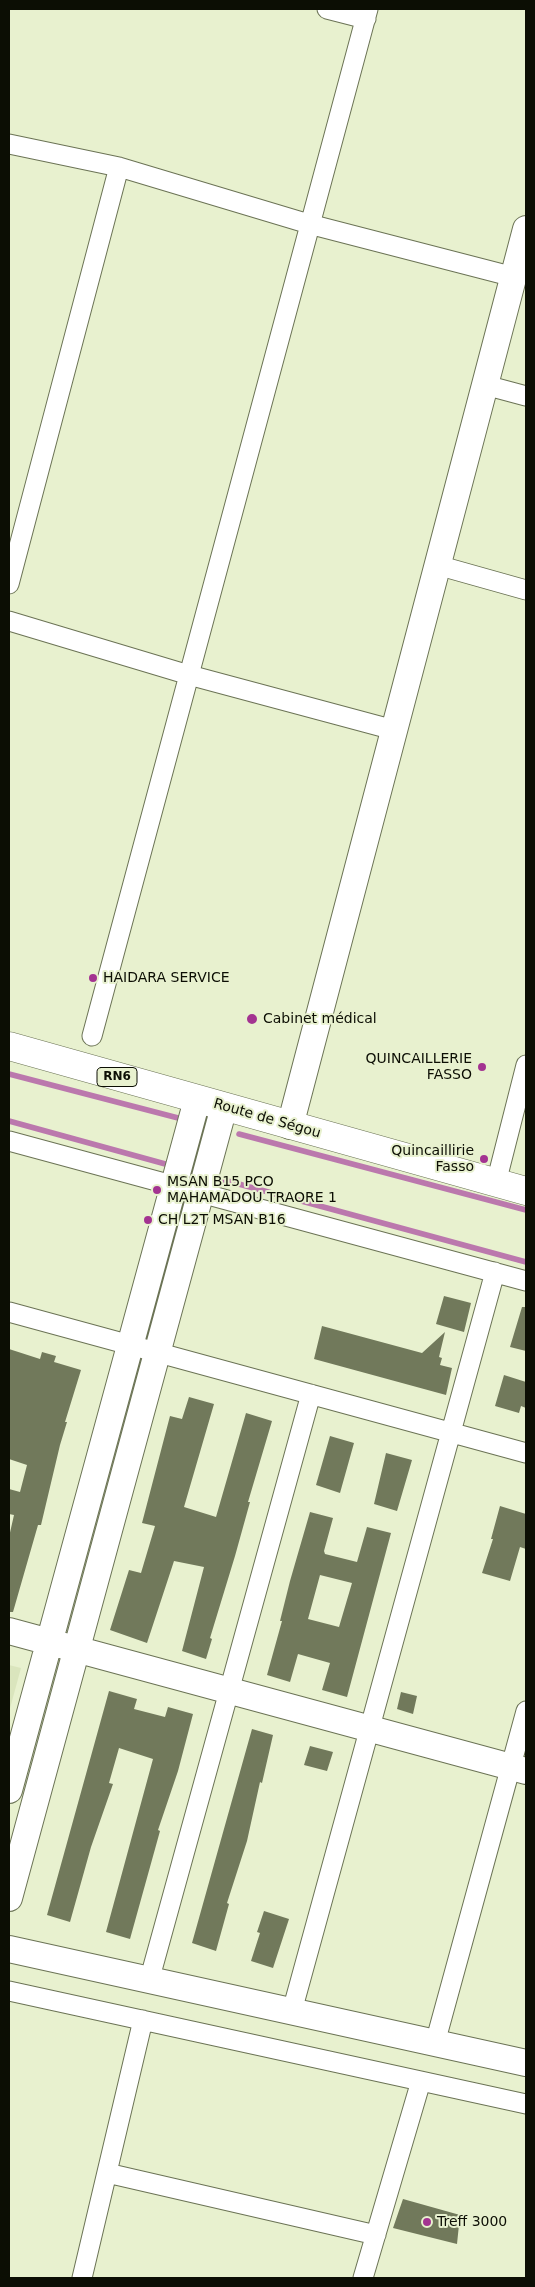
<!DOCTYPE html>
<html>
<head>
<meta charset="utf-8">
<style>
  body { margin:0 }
  #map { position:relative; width:535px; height:2287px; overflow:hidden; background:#e8f1cf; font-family:"DejaVu Sans",sans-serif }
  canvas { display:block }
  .frame { position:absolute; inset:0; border:10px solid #0c0e04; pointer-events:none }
</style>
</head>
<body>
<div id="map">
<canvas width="535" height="2287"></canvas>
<div class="frame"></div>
</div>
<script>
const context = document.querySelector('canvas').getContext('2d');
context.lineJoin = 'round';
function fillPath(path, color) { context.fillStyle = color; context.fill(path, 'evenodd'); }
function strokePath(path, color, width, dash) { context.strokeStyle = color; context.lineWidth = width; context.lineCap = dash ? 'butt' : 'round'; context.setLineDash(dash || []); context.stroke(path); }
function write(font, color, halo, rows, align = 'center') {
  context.font = font + ' "DejaVu Sans",sans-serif'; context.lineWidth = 4; context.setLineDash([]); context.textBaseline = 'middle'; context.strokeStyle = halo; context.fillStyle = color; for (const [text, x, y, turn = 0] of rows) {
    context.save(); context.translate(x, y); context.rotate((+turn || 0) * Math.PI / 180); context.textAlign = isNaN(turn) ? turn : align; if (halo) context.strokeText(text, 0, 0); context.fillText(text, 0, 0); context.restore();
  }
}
fillPath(new Path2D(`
  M9,1665l12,3 -12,44z`), '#dae5bd');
strokePath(new Path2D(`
  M9,1074l173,45
  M9,1121l160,44
  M239,1134l287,76
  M224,1180l302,82`), '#bb78ad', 5.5);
fillPath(new Path2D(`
  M444,1296l27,7 -7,29 -28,-8z
  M522,1307h4v44l-16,-4z
  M322,1326l100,27 23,-21 -6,25 3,1 -2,7 12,3 -6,27 -132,-36z
  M9,1349l31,10 2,-7 14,4 -2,6 27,8 -16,52h2l-7,23 -19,80h-3l-25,87h-4v-75l5,-22 -5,-1v-25l11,3 7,-27 -18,-6z
  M504,1375l22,7v26l-5,-2 -2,7 -24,-7z
  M189,1397l25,7 -30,103 32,10 30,-104 26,8 -24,81h2l-15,54 -25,82 2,1 -6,20 -24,-8 22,-84 -30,-6 -27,82 -37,-13 19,-60 12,3 14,-47 -13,-3 28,-107 12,3z
  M330,1436l24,7 -14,50 -24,-8z
  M386,1453l26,7 -15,51 -23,-7z
  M500,1506l26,8v35l-6,-2 -10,34 -28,-8 11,-34h-2z
  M310,1512l23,6 -9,33 1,3 32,8 10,-35 24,6 -44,164 -25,-7 8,-27 -32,-9 -8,28 -23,-7 15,-54h-2l10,-40zM320,1575l32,8 -13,44 -31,-8z
  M109,1691l28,8 -3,10 31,8 3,-10 25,7 -15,57 -20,59 2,1 -30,108 -24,-7 47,-173 -34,-11 -10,35 4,1 -22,63 -21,75 -23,-7z
  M401,1692l16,4 -4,18 -16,-5z
  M252,1729l21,6 -11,48 -2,-1 -13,59 -20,62 2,1 -13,47 -24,-8z
  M310,1746l23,6 -6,19 -23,-6z
  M264,1911l25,8 -16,49 -22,-7 9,-28 -3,-1z
  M403,2199l57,16 -3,29 -64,-16z`), '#71795b');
const street = new Path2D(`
  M327,9l39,10
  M9,144l110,23 190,57 205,53
  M485,385l41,11
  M437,565l89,25
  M9,584l110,-417
  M9,621l180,54 205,55
  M92,1036l276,-1027
  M9,1141l517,140
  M496,1183l30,-118
  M9,1312l517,141
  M149,1981l162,-587
  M9,1991l517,113
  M292,2011l203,-739
  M435,2043l91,-332
  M107,2173l269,62
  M82,2278l61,-258
  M363,2278l58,-197`);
const secondary = new Path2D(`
  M290,1126l236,-897
  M9,1631l517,140
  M9,1790l188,-690
  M9,1898l215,-791
  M9,1949l517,114`);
const highway = new Path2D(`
  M9,1046l517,145`);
strokePath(street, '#6b7355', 21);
strokePath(secondary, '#6b7355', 28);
strokePath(highway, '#6b7355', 29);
strokePath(street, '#fff', 19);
strokePath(secondary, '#fff', 26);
strokePath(highway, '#fff', 28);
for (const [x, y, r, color] of [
  [93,978,5,"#a33391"],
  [252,1019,6,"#a33391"],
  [482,1067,5,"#a33391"],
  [484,1159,5,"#a33391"],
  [157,1190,5,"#a33391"],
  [148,1220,5,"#a33391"],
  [427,2222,5,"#a33391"]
]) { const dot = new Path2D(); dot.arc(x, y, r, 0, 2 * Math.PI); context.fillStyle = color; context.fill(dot); strokePath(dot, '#e8f1cf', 2); }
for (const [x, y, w] of [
  [117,1077,40]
]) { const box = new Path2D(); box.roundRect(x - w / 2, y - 9.5, w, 19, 4); context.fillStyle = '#e8f1cf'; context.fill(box); strokePath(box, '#0c0e04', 1); }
write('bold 12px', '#0c0e04', null, [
  ["RN6",117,1077]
]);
write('14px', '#0c0e04', '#e8f1cf', [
  ["HAIDARA SERVICE",103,978],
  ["Cabinet médical",263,1019],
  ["QUINCAILLERIE",472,1059,"right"],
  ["FASSO",472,1075,"right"],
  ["Quincaillirie",474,1151,"right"],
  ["Fasso",474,1167,"right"],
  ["MSAN B15 PCO",167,1182],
  ["MAHAMADOU TRAORE 1",167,1198],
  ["CH L2T MSAN B16",158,1220],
  ["Treff 3000",437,2222]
], 'left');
write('14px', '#0c0e04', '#e8f1cf', [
  ["Route de Ségou",267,1119,16]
]);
</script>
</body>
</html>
